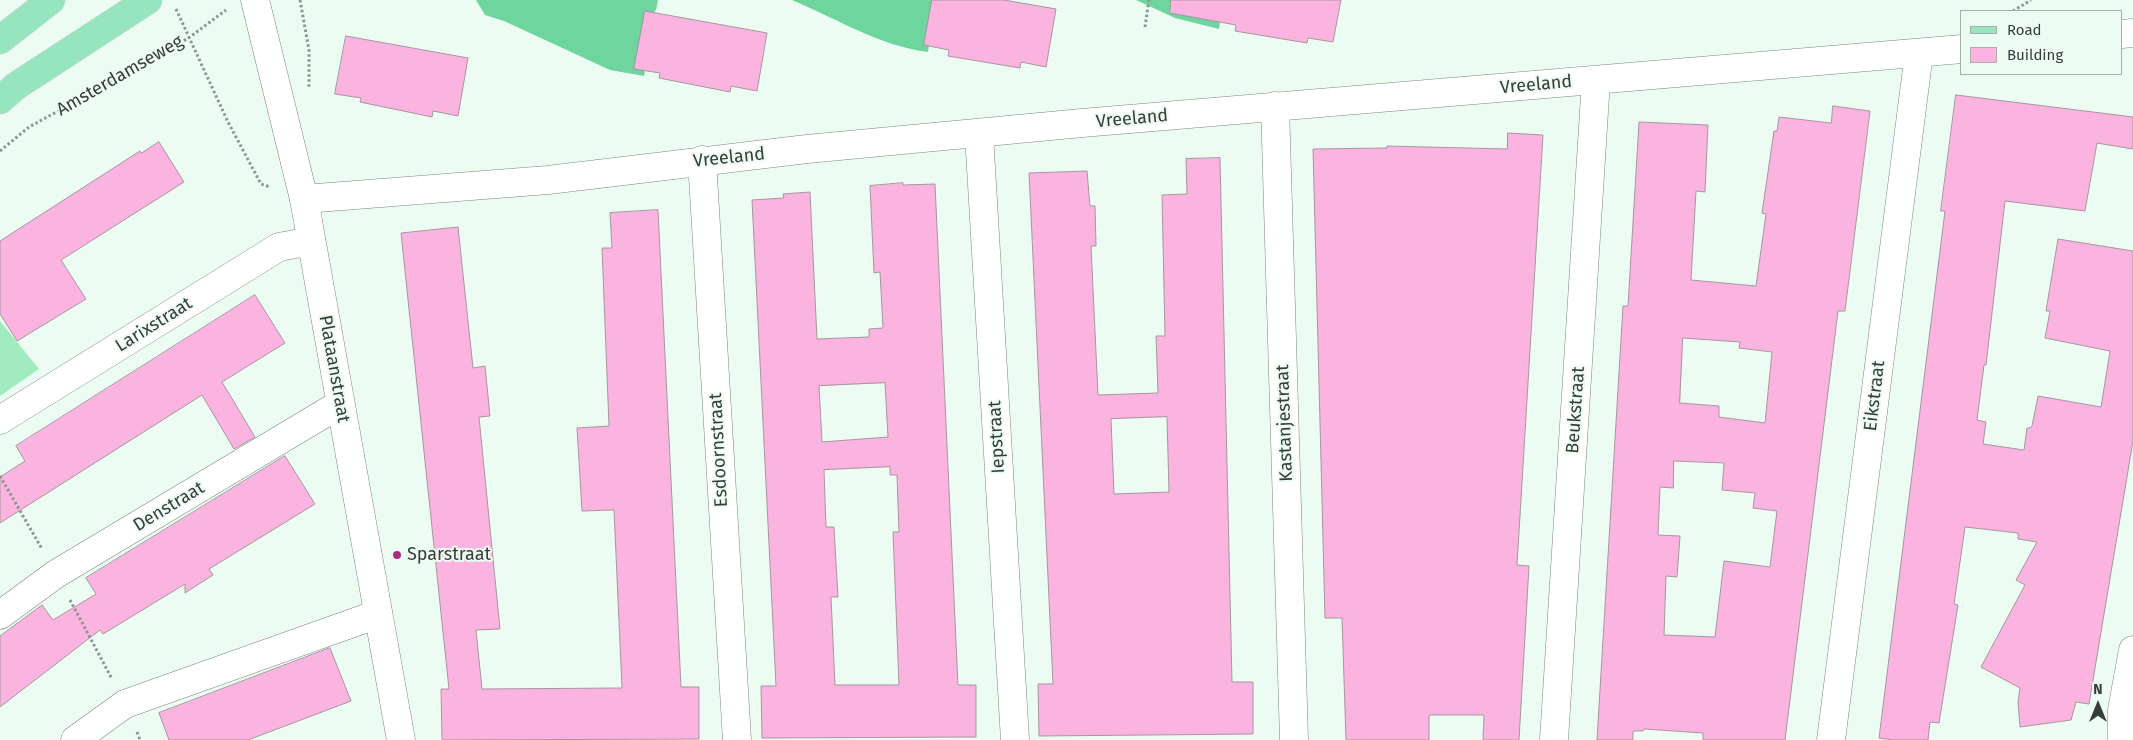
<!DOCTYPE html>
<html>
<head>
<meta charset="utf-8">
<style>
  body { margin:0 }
  #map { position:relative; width:2133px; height:740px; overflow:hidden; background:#ecfcf2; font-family:"Fira Sans",sans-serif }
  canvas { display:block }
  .legend { position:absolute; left:1960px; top:10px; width:162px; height:65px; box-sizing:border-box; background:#ecfcf2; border:1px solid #a4b0a8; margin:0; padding:6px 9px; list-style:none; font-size:15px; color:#373d39 }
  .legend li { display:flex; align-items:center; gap:10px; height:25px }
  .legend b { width:25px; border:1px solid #a4b0a8 }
  .north { position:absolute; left:2073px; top:680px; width:50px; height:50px; -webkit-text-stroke:4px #ecfcf2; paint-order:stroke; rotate:0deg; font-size:14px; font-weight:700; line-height:20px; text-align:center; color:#373d39 }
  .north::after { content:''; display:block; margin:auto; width:18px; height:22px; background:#373d39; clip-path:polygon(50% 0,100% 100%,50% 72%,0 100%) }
</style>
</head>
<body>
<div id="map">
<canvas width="2133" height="740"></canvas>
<ul class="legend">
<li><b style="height:6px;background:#97e5be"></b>Road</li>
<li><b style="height:14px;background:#fbb3df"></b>Building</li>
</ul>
<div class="north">N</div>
</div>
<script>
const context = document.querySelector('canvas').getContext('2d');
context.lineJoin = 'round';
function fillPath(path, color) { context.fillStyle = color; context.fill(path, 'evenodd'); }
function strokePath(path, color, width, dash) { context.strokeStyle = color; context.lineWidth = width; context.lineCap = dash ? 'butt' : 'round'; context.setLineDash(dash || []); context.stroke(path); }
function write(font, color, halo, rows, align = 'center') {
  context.font = font + ' "Fira Sans",sans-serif'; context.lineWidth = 4; context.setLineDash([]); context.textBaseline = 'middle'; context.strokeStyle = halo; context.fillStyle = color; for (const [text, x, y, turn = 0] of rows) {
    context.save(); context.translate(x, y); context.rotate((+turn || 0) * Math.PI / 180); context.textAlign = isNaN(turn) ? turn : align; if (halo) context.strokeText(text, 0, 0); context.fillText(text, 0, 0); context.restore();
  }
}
fillPath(new Path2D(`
  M0,321l39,48 -39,27z`), '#a2eac0');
fillPath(new Path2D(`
  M476,0h182l-2,10 -3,3 -9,63 -34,-6 -106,-49 -19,-6z
  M792,0h143l-7,52c-48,-6 -93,-34 -136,-52z
  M1136,0h87l-4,29 -44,-11z`), '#6fd59e');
const building = new Path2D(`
  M932,0h72l52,9 -10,58 -25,-5 -1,6 -72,-12 1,-6 -25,-5z
  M1171,0h170l-8,42 -25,-4 -1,5 -72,-12 1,-6 -66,-12z
  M645,11l122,22 -10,58 -26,-5 -1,6 -71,-14 1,-5 -26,-4z
  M346,36l122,22 -10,58 -25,-5 -1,6 -72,-15 1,-4 -26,-4z
  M1956,95l177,22v32l-36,-6 -12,68 -80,-10 -19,164h-2l-7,55 9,2 -3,22 41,6 3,-22h3l2,-2 6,-30 63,11 9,-56 -65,-13 5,-27h-4l12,-72 75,12v190l-44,263 -13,-2 -5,18 -51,7 -2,-25 2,-14 -39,-21 44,-82 -9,-5 21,-38 -19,-3v-6l-53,-6 -11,77 4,1 -19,118 -9,-1 -2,18h-35l-14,-2 66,-527h-4z
  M1833,106l37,5 -25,200h-7l-53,429h-82v-7l-59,-4 -1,2h-10v9h-36l26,-434h5l11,-184 69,3 -3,67 -9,-1 -5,89 65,6 10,-72 -4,-1 12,-82h3l2,-14 52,6zM1683,338l57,4 -1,6 33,4 -7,71 -46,-6v-11l-39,-3zM1674,461l50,2 -2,27 33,3 -2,15 24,3 -7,56 -46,-6 -9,76 -51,-2 2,-59 11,1 3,-41 -22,-1 2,-48 13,1z
  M1508,133l35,2 -26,430 12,1 -10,174h-36l1,-25h-55v25h-83l-4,-122h-17l-12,-469 74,-1v-2l120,3z
  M159,142l25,40 -123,78 25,39 -69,42 -17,-27v-73l140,-90 1,2z
  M1220,158l12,524h21v52l-214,2 -1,-52h15l-24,-511 58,-2 3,35h5l1,40h-5l7,149 60,-2 -2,-57h9l-3,-141 25,-1 -1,-35zM1167,417l2,75 -55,2 -3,-75z
  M903,183v2l32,-1 23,501h18v52l-214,1 -1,-52h15l-24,-486 32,-2 -1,-4 27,-2 7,147 52,-2v-8l14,-1 -3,-56 -6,1 -4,-87zM885,383l3,54 -66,5 -3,-56zM890,467v8h7l2,57h-6l6,153h-64l-4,-88h7l-4,-70h-8l-2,-57z
  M658,210l23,477h18v52l-257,1 -1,-51h8l-48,-456 57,-6 15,141 12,-2 5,50 -11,1 21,212 -24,1 6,59 140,-1 -8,-178 -32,1 -5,-83 32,-2 -7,-178h10l-2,-35z
  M255,295l30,48 -63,39 33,55 -21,12 -32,-54 -202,128v-46l25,-16 -9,-15z
  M285,456l30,48 -106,65 4,6 -28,18v-9l-82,50 -3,-4 -100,77v-71l42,-31 11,15 43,-26 -10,-16z
  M330,648l21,53 -103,39h-79l-10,-27z`);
fillPath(building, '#fbb3df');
strokePath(building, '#a5979f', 1);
const minor = new Path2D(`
  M2122,34l11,-1
  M1275,106l19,634
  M979,134l36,606
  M702,160l35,580
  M304,199l244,-19 259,-31 275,-26 880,-74
  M0,420l279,-173 32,-6
  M0,615l56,-41 284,-170
  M75,740l50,-36 253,-90
  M1554,740l42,-660
  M1831,740l88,-687
  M2122,740v-30l11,-60`);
const tertiary = new Path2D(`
  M255,0l49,199 97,541`);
const primary = new Path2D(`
  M0,40l51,-40
  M0,100l16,-14 132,-86`);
strokePath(minor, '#7a887f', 29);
strokePath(tertiary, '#7a887f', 29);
strokePath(primary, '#dbdcdb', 29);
strokePath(new Path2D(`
  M300,0l9,50v37
  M176,9l52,113 33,62 9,3
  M2013,11l18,-11
  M1145,27l4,-27
  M0,151l29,-24 122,-67 39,-23 36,-27
  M0,476l42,73
  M70,600l42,79
  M137,732l3,8`), '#8c9790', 3, [2.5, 2.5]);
strokePath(minor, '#fff', 28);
strokePath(tertiary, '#fff', 28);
strokePath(primary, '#97e5be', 28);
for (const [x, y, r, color] of [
  [397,555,5,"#a62c82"]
]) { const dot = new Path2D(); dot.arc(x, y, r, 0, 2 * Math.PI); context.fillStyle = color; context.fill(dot); strokePath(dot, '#ecfcf2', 2); }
write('18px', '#373d39', '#ecfcf2', [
  ["Amsterdamseweg",120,76,-30],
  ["Vreeland",1536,85,-5],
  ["Vreeland",1132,119,-5],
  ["Vreeland",729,158,-6],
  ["Larixstraat",154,325,-32],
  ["Plataanstraat",334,369,80],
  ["Eikstraat",1875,396,-83],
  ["Beukstraat",1576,410,-86],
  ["Kastanjestraat",1285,423,-92],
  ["Iepstraat",997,437,-93],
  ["Esdoornstraat",719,450,-93],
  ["Denstraat",169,507,-31]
]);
write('18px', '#373d39', '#ecfcf2', [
  ["Sparstraat",407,555]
], 'left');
</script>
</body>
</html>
